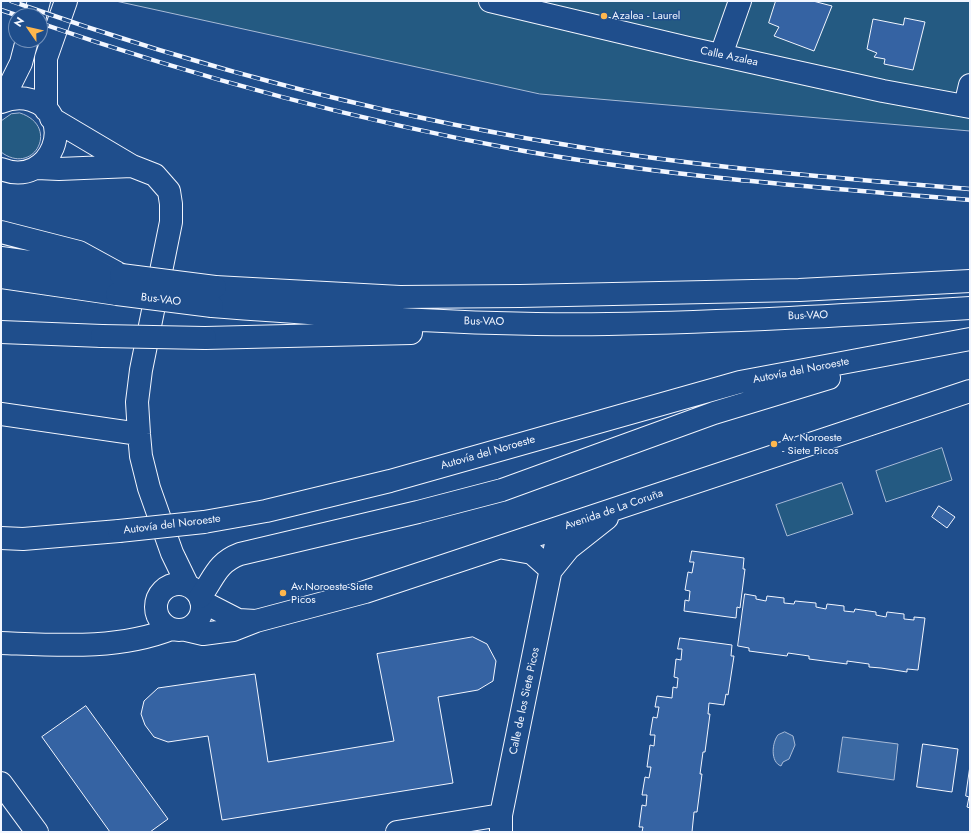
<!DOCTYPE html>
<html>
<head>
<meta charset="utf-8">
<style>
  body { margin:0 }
  #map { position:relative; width:971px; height:833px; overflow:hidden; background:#1f4e8c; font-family:Jost,sans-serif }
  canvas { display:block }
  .frame { position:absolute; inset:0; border:2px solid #f2f6ff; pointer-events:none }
  .north { position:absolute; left:8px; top:8px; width:40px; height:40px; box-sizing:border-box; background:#1f4e8c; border:1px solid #7391ba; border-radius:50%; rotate:304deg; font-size:11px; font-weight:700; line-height:16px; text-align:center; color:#f2f6ff }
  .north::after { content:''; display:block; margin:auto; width:14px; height:18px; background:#ffb74d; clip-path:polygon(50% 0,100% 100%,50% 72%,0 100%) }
</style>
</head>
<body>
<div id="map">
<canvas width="971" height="833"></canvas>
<div class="frame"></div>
<div class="north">N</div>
</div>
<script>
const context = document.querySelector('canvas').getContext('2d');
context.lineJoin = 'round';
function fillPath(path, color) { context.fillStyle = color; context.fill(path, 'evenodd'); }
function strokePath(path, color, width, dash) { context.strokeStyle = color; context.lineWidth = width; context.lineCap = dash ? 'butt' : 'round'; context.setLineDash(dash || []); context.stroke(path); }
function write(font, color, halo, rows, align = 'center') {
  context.font = font + ' Jost,sans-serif'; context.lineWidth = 3; context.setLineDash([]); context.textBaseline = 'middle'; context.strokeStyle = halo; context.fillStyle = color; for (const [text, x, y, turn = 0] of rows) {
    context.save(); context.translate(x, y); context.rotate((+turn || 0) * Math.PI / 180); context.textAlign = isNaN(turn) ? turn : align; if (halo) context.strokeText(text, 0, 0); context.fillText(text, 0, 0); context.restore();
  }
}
const green = new Path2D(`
  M116,1h854v130l-430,-37z
  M20,113c41,13 14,64 -19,39v-31l10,-7z
  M942,448l10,32 -66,22 -10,-31z
  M842,483l11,31 -66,22 -11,-31z`);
fillPath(green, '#245a82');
strokePath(green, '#a8bbd7', 1);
const water = new Path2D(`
  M785,732l8,4 2,9 -6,14 -6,3 -2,4c-11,-4 -9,-24 -3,-31z
  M843,737l55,7 -4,36 -56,-8z`);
fillPath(water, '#3b69a3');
strokePath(water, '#a8bbd7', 1);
const building = new Path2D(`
  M776,1h37l19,5 -18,45 -40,-15 5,-9 -10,-4z
  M905,18l20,4 -12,48 -29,-6 1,-5 -11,-2 3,-4 -10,-4 6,-30 30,6z
  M939,506l16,11 -8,11 -15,-11z
  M692,551l52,7 -1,11h2l-5,39 -3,-1 -1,11 -52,-7 1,-11 4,1 1,-10 -5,-1 3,-18 4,1 2,-11h-4z
  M745,594l11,2v3l10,2 1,-5 17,2v5l10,1 1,-3 21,2v4l10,2 1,-5 17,2v5l10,1 1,-3 21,3v3l10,2 1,-5 17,2v5l10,1v-3l11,1 -7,52 -11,-1v3l-26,-4 -12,-1v-3l-22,-3v3l-38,-5v-3l-21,-3 -1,3 -38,-5v-3l-11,-2z
  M473,637l14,7 9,17 -3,20 -15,9 -40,7 15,86 -231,37 -14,-84 -40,6 -14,-5 -9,-12 -4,-11 3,-13 14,-13 97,-14 13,88 126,-21 -17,-87z
  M680,638l52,7 -1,11h3l-6,39 -2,-1 -2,11 -15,-2 -1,11h2l-5,38h-2l-3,22h2l-5,38h-3l-2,20h-50l1,-5h-4l3,-22 4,1 1,-11h-5l3,-18 4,1 2,-11h-4l3,-22 4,1 1,-11h-5l3,-18 4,1 2,-11h-4l2,-11 15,2 1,-11 4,1 1,-10 -4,-1 2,-18 5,1 1,-11h-4z
  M86,706l82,113 -18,13h-40l-68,-95z
  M923,744l35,5 -6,43 -35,-5z
  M970,766v42l-3,-1 2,-10 -3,-1z`);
fillPath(building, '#3563a3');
strokePath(building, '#f2f6ff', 1);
const minor = new Path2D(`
  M490,1l198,47 195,43 87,16
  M35,16l4,-15
  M721,55l19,-54
  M2,101l19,-38 6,-23
  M1,102c10,-4 20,-5 30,-2 47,15 21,89 -30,69
  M965,106l5,-21
  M46,110v-52l20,-57
  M51,118l81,48 23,9 14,16 2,13v18l-30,148 -4,32 2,32 2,22 8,32 23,65 16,33
  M37,168l22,1 73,-3
  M1,414l138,20
  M504,548l28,5 19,17
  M552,569l17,-21 38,-30
  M156 607a23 23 0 1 1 46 0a23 23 0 1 1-46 0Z
  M201,601l37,19 18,1
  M186,630l17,4 30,-4 23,-9 109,-29 605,-201
  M1,643c55,2 117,7 170,-14
  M1,783l36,49
  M397,832l104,-17
  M501,832v-17l58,-286`);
const highway = new Path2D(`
  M1,232l78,20 42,23
  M1,258l107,15
  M1,277l116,17
  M215,287l185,10 120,-1 279,-6 171,-9
  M212,306c132,10 264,20 396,18 121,-2 242,-9 362,-16
  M1,332l101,4
  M205,338l206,-5
  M204,522l62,-11 124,-30 350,-99 230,-43
  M1,538l22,1 96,-8
  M200,597c14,-18 16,-34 40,-43l178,-42 84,-22 212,-77 115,-35`);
strokePath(minor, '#f2f6ff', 24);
strokePath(highway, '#f2f6ff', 24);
strokePath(minor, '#1f4e8c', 22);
strokePath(highway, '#1f4e8c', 22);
const rail = new Path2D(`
  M11,1c191,68 387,119 587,149 123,19 248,29 372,39
  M1,10l18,6
  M40,23c158,55 320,98 484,128 148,26 297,37 446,49`);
strokePath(rail, '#f2f6ff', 4.5);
strokePath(rail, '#1f4e8c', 3, [9]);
const highwayBridge = new Path2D(`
  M121,275l94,12
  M117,294l95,12
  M102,336l103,2
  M119,531l85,-9`);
strokePath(highwayBridge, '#f2f6ff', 24, []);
strokePath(highwayBridge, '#1f4e8c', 22);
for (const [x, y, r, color] of [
  [604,16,4,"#ffb74d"],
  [774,444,4,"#ffb74d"],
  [283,593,4,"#ffb74d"]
]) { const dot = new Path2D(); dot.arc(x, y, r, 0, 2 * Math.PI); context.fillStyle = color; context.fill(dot); strokePath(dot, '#1f4e8c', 1.5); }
write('11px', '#f2f6ff', '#1f4e8c', [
  ["Azalea - Laurel",612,16],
  ["Av. Noroeste",782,438],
  ["- Siete Picos",782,451],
  ["Av.Noroeste-Siete",291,587],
  ["Picos",291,600]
], 'left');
write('11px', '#f2f6ff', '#1f4e8c', [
  ["Calle Azalea",729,57,12],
  ["Bus-VAO",161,300,7],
  ["Bus-VAO",808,316,-2],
  ["Bus-VAO",484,322,1],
  ["Autovía del Noroeste",801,371,-11],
  ["Autovía del Noroeste",488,453,-16],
  ["Avenida de La Coruña",614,510,-19],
  ["Autovía del Noroeste",172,525,-7],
  ["Calle de los Siete Picos",525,701,-78]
]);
</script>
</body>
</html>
